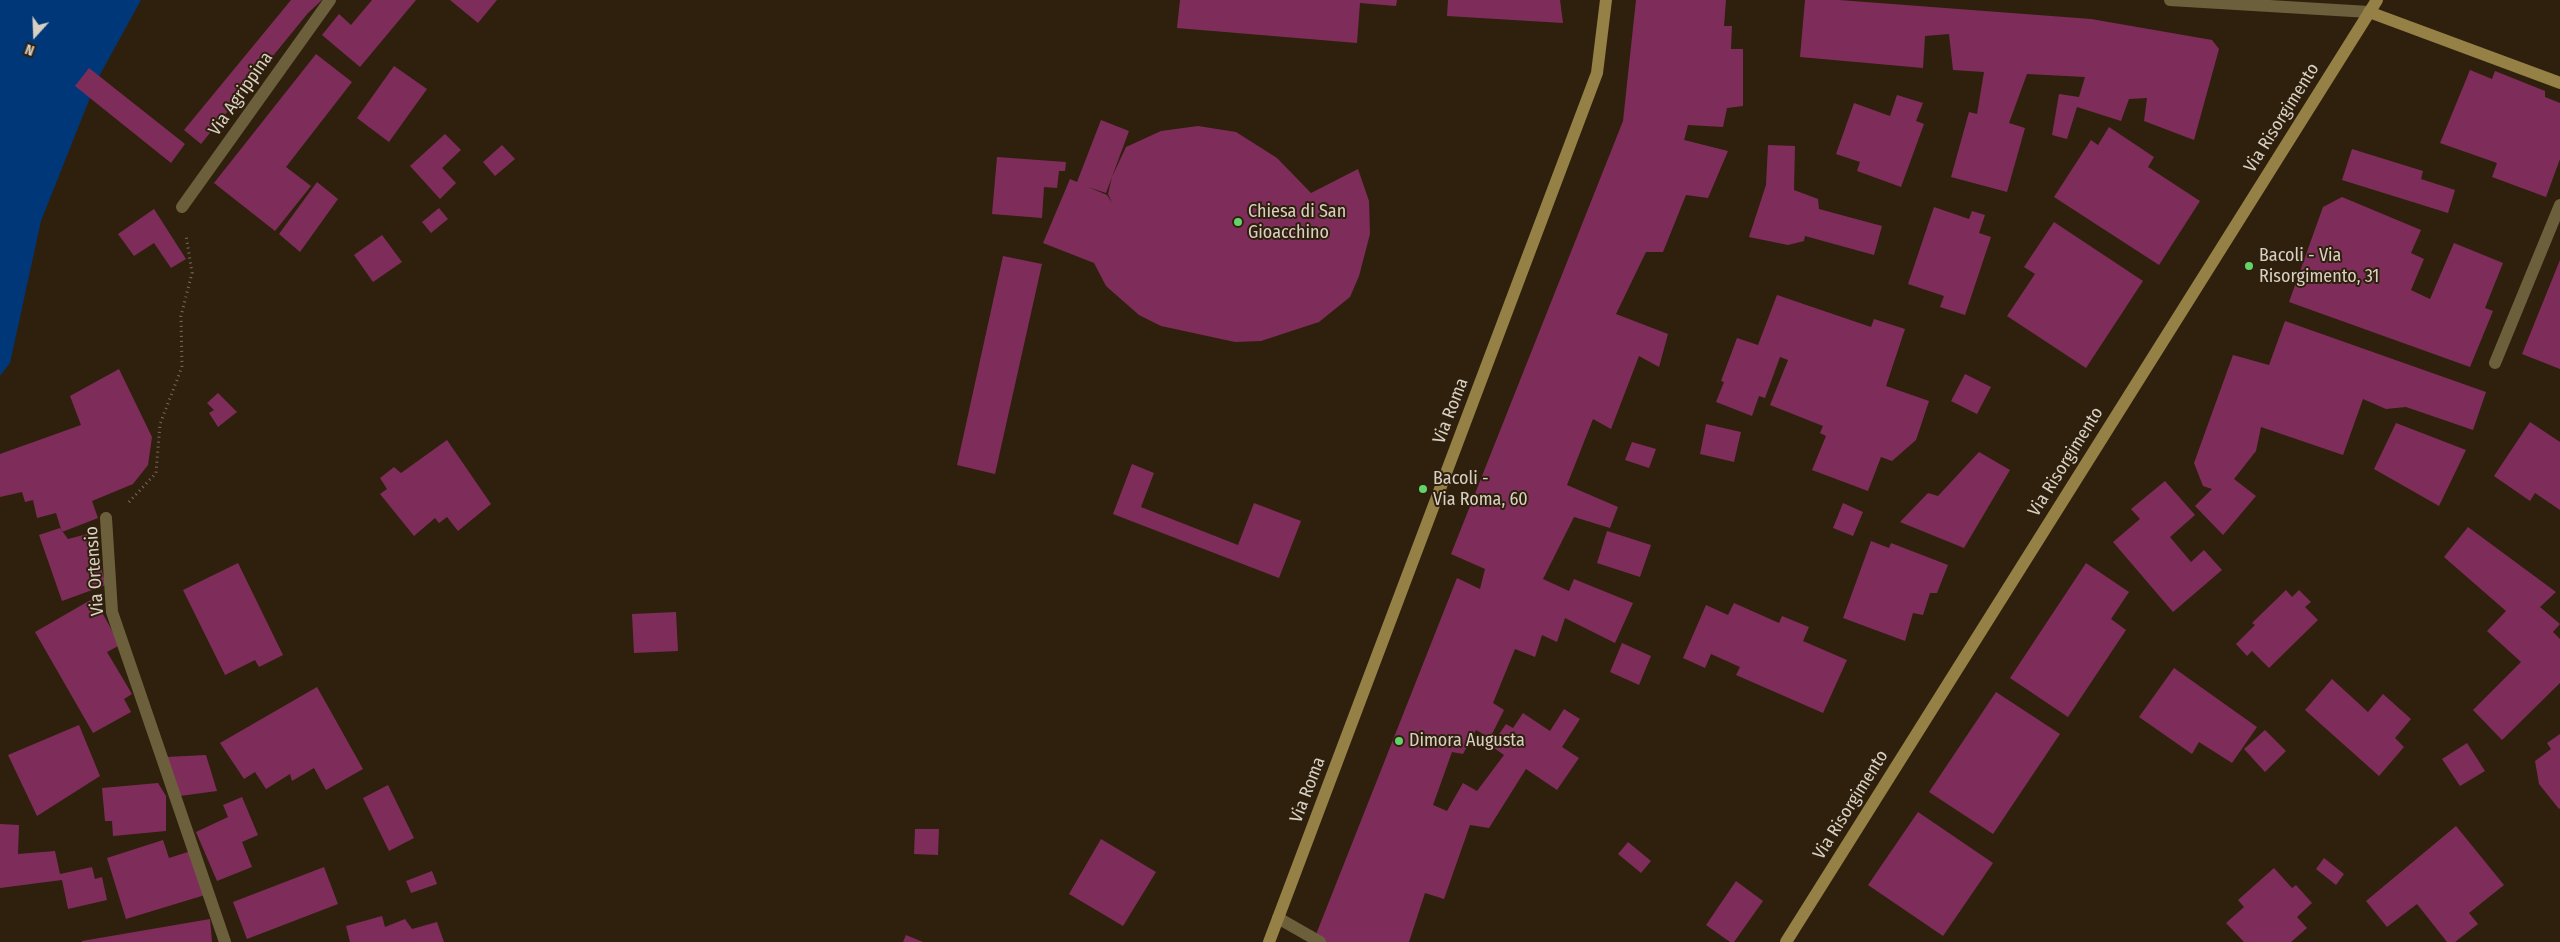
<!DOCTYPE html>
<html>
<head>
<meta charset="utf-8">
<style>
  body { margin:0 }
  #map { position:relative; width:2560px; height:942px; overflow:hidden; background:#2e200d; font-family:"Fira Sans Condensed",sans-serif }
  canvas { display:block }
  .north { position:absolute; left:10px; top:10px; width:50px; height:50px; -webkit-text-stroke:4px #2e200d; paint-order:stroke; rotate:200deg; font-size:14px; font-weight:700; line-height:20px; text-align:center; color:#d9d0c4 }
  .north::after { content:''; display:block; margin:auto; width:18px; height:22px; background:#d9d0c4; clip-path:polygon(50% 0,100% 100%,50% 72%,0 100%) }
</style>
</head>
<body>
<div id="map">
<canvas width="2560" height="942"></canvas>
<div class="north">N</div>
</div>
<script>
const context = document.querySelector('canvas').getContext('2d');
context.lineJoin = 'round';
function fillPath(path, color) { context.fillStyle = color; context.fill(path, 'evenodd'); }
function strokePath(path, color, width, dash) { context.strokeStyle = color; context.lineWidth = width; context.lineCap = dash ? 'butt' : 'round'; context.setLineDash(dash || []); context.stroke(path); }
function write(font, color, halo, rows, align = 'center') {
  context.font = font + ' "Fira Sans Condensed",sans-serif'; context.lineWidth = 4; context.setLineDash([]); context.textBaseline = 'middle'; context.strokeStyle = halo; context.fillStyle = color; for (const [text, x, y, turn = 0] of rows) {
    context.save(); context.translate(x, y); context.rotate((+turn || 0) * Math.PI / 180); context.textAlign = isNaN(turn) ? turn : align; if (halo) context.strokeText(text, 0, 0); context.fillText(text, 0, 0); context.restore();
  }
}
fillPath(new Path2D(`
  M0,0h141l-44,80 -56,141 -31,142 -10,13z`), '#003778');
fillPath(new Path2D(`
  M291,0h31l-14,13 -107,131 -17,-14z
  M372,0h44l-56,67 -38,-32 17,-21 12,11z
  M450,0h47l-19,23z
  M1180,0h217l-1,6 -36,-3 -3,40 -180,-15z
  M1448,0h112l3,23 -116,-7z
  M1636,0h90l-2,26h8l-1,23h12v57l-16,2 -4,19 -35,-2 -4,15 44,11 -20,47 -22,-3 -23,57h-17l-30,62 52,20 -9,33 -20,-11 -28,73 -18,-10 -26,66 51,22 -8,21 -36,-11 -31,62 26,12 5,-12 59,24 -18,40 -50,-25 -8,24 -15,-7 -7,22 -20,-8 -22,54 11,7 -14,28 -14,-8 -13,24 -11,-2 -19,53 14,6 16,-28 14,8 27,-36 -13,-9 15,-22 7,4 10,-15 27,18 14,-22 16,10 -18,28 17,11 -22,32 -31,-21 -37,59 -19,-3 -26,74 -19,-6 -16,49h-85l-9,-5 142,-359 23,11 5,-20 -34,-15 172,-433z
  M1805,0h34l252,19 121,21 7,9 -25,91 -50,-19 3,-23 -18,1 -8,22 -44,-14 -10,32 -15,-4 7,-41 20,3 6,-20 -58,-3 -18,49 16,5 -18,64 -56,-15 18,-65 8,2 7,-42 -31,-2 -4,-36 -24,2 -2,32 -123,-11z
  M316,54l36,28 -66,85 25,19 -36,45 -61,-48z
  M394,66l33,23 -38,53 -32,-24z
  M89,68l96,76 -14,19 -96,-77z
  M2470,70l22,9 3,-8 50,20v6l15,6v56l-14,38 -54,-20 5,-14 -57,-20z
  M1897,95l26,8 -7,18 8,3 -23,63 -44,-16 3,-9 -24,-8 18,-51 36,13z
  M1101,120l28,11 -23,62 -18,-6 19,8 5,8 -4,-9 4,-17 14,-30 35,-16 37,-5 38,6 41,26 34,35 47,-24 11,32 1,33 -11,42 -9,21 -31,25 -58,19 -26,1 -74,-16 -22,-11 -33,-29 -12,-23 -51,-20 27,-64 7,3z
  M2109,127l45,30 -6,10 52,34 -41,64 -105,-68 37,-57 7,5z
  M445,134l16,16 -19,18 14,15 -16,16 -30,-33z
  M502,145l13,14 -20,17 -12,-14z
  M1768,145l27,1 -1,44 24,9 1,10 63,17 -8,29 -69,-19 -1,5 -16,4 -39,-8 17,-52z
  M2352,149l71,22 -2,8 34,11 -7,23 -106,-33z
  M997,157l69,5 -1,9h-6l-2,17 -13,-1 -2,31 -50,-4z
  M317,182l21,17 -38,53 -21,-18z
  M2342,197l79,33 -10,23 13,6 -13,31 19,9 24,-56 49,20 -18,45 8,3 -23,56 -181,-65 34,-95z
  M1934,207l35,12 3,-8 13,4 -6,18 12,4 -26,78 -25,-8 4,-11 -36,-12z
  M439,208l9,11 -17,14 -9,-11z
  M154,209l32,50 -15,9 -17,-25 -20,13 -16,-22z
  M2054,222l89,59 -57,87 -79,-52 28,-42 -11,-7z
  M382,235l20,27 -29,20 -19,-27z
  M1003,256l39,8 -47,210 -38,-9z
  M2560,260v109l-38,-15z
  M1777,295l94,32 3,-8 31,10 -19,57 43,15 -13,39 -24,21 -11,-4 -13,34 -56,-21 14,-34 -6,-3 3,-7 -53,-21 18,-45 -8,-3 -15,41 -6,-2 -7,20 -36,-14 8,-20 -3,-1 16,-43 21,7z
  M2285,321l201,71 -13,38 -67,-23 -20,2 -23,-10 -20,56 -82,-28 -5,24 -22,28 22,17 -33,39 -28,-29 17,-17 -9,-3 -9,-23 39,-108 36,10z
  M119,369l33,68 -4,28 -15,19 -41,17 6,17 -36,14 -6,-19 -19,5 -4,-18 -8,2 -3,-10 -22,5v-43l81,-29 -11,-29z
  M1965,374l26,13 -14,27 -26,-13z
  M218,393l19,19 -19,15 -9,-14 5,-3 -7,-7z
  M2530,422l30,20v68l-25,-17 -5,8 -36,-25z
  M2396,423l70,27 -27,56 -65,-37z
  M1706,424l35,8 -7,30 -34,-8z
  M447,440l44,64 -33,27 -11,-14 -8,6 -4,-5 -21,18 -34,-42 7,-5 -7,-11 14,-11 7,6z
  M1632,442l24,7 -7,19 -24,-8z
  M1979,452l31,18 -46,78 -64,-26 28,-29 10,3z
  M1132,464l22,9 -13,34 97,38 16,-42 47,18 -22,57 -166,-64z
  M2165,481l30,34 -25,22 21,25 13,-12 18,20 -49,42 -60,-70 27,-23 -9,-10z
  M1843,503l20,9 -10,24 -20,-8z
  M2468,527l88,65 -16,15 20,17 -7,8 7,7v44l-58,57 -29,-30 48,-48 -34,-31 19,-20 -62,-54z
  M60,528l8,11 23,-6 15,52 -44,16 -23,-66z
  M1607,531l44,14 -11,32 -43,-14z
  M1871,541l18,7 2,-5 57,22 -11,28h-7l-7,22 -10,-2 -8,28 -62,-23z
  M238,563l45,92 -24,12 -4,-7 -30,15 -42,-85z
  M2086,563l43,29 -18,27 15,11 -58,87 -58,-39z
  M2286,590l6,7 7,-7 12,12 -6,5 13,13 -49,48 -17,-17 -5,5 -11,-12 19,-19 -3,-2z
  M94,598l26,47 -13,7 25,42 -8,5 7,13 -38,21 -58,-101z
  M1734,603l45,20 3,-7 27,11 -6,14 44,19 -24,53 -87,-38 4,-8 -29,-13 -6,14 -22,-10 23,-53 22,10z
  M676,612l2,39 -44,2 -2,-39z
  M1622,643l29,13 -12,29 -29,-13z
  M2174,668l83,59 -25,36 -33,-21 -7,12 -53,-37z
  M2332,679l36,33 15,-18 28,25 -16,19 9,9 -25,29 -74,-66z
  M317,687l46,82 -37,21 -12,-22 -22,13 -2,-7 -24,15 -11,-17 -11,7 -24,-36z
  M1996,692l64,42 -67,100 -64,-42z
  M79,725l21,51 -63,40 -29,-61z
  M2265,730l21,21 -21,21 -21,-23z
  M2560,734v74l-1,1 -20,-25 -4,-23 16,-12 -4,-6z
  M2467,743l18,28 -25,15 -18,-27z
  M206,755l11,36 -37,5 -14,-39z
  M158,783l8,13v35l-53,5 -1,-15h-7l-3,-33z
  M388,785l26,53 -25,13 -26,-53z
  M242,797l16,38 -16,7 10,25 -35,14 -21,-49 32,-15 -5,-12z
  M1918,812l75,51 -50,73 -75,-51z
  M0,824l19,1 -1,29 37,-3 5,23 32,-7 3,12 7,-2 5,23 -39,9 -6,-29 -62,8z
  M2456,826l48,59 -35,28 9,11 -23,18h-8l-30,-38 -30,23 -21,-26z
  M915,829h24l-1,26 -24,-1z
  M1101,839l55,33 -33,54 -54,-32z
  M163,840l6,18 22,-7 14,44 -79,24 -19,-61z
  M1628,842l23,19 -10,12 -23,-19z
  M2324,858l20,16 -8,11 -20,-16z
  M324,867l14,37 -91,35 -14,-37z
  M2274,868l18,20 4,-3 16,18 -15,14 10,11 -16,14h-47l-18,-19 18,-16 -6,-7z
  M432,871l5,13 -26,9 -5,-12z
  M1736,881l27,20 -29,41h-4l-24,-17z
  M382,916l3,11 20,-8 7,10 25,-7 7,20h-94l-4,-16z
  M210,919l2,23h-130v-1z
  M906,935l17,7h-20z`), '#7e2d5a');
strokePath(new Path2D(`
  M129,502l27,-29 4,-49 22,-57 -1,-51 11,-43 -6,-38`), '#796d5d', 3, [1, 4]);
strokePath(new Path2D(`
  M2170,0l199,12
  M182,207l148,-207
  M2495,363l65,-158
  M106,518l6,94 113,330
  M1278,918l42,24`), '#6b603b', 12);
strokePath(new Path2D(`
  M2369,12l191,71
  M1269,942l328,-869 9,-73
  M1786,942l591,-942`), '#958145', 12);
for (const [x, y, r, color] of [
  [1238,222,5,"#62d469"],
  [2249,266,5,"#62d469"],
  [1423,489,5,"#62d469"],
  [1399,741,5,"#62d469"]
]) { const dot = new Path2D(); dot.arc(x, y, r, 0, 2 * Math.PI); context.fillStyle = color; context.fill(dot); strokePath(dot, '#2e200d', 2); }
write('18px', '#d9d0c4', '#2e200d', [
  ["Via Agrippina",241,94,-55],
  ["Via Risorgimento",2282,118,-58],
  ["Via Roma",1451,411,-69],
  ["Via Risorgimento",2066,462,-58],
  ["Via Ortensio",95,571,-94],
  ["Via Roma",1308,790,-69],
  ["Via Risorgimento",1851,805,-58]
]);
write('18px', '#d9d0c4', '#2e200d', [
  ["Chiesa di San",1248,212],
  ["Gioacchino",1248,233],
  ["Bacoli - Via",2259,256],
  ["Risorgimento, 31",2259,277],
  ["Bacoli -",1433,479],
  ["Via Roma, 60",1433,500],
  ["Dimora Augusta",1409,741]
], 'left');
</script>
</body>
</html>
